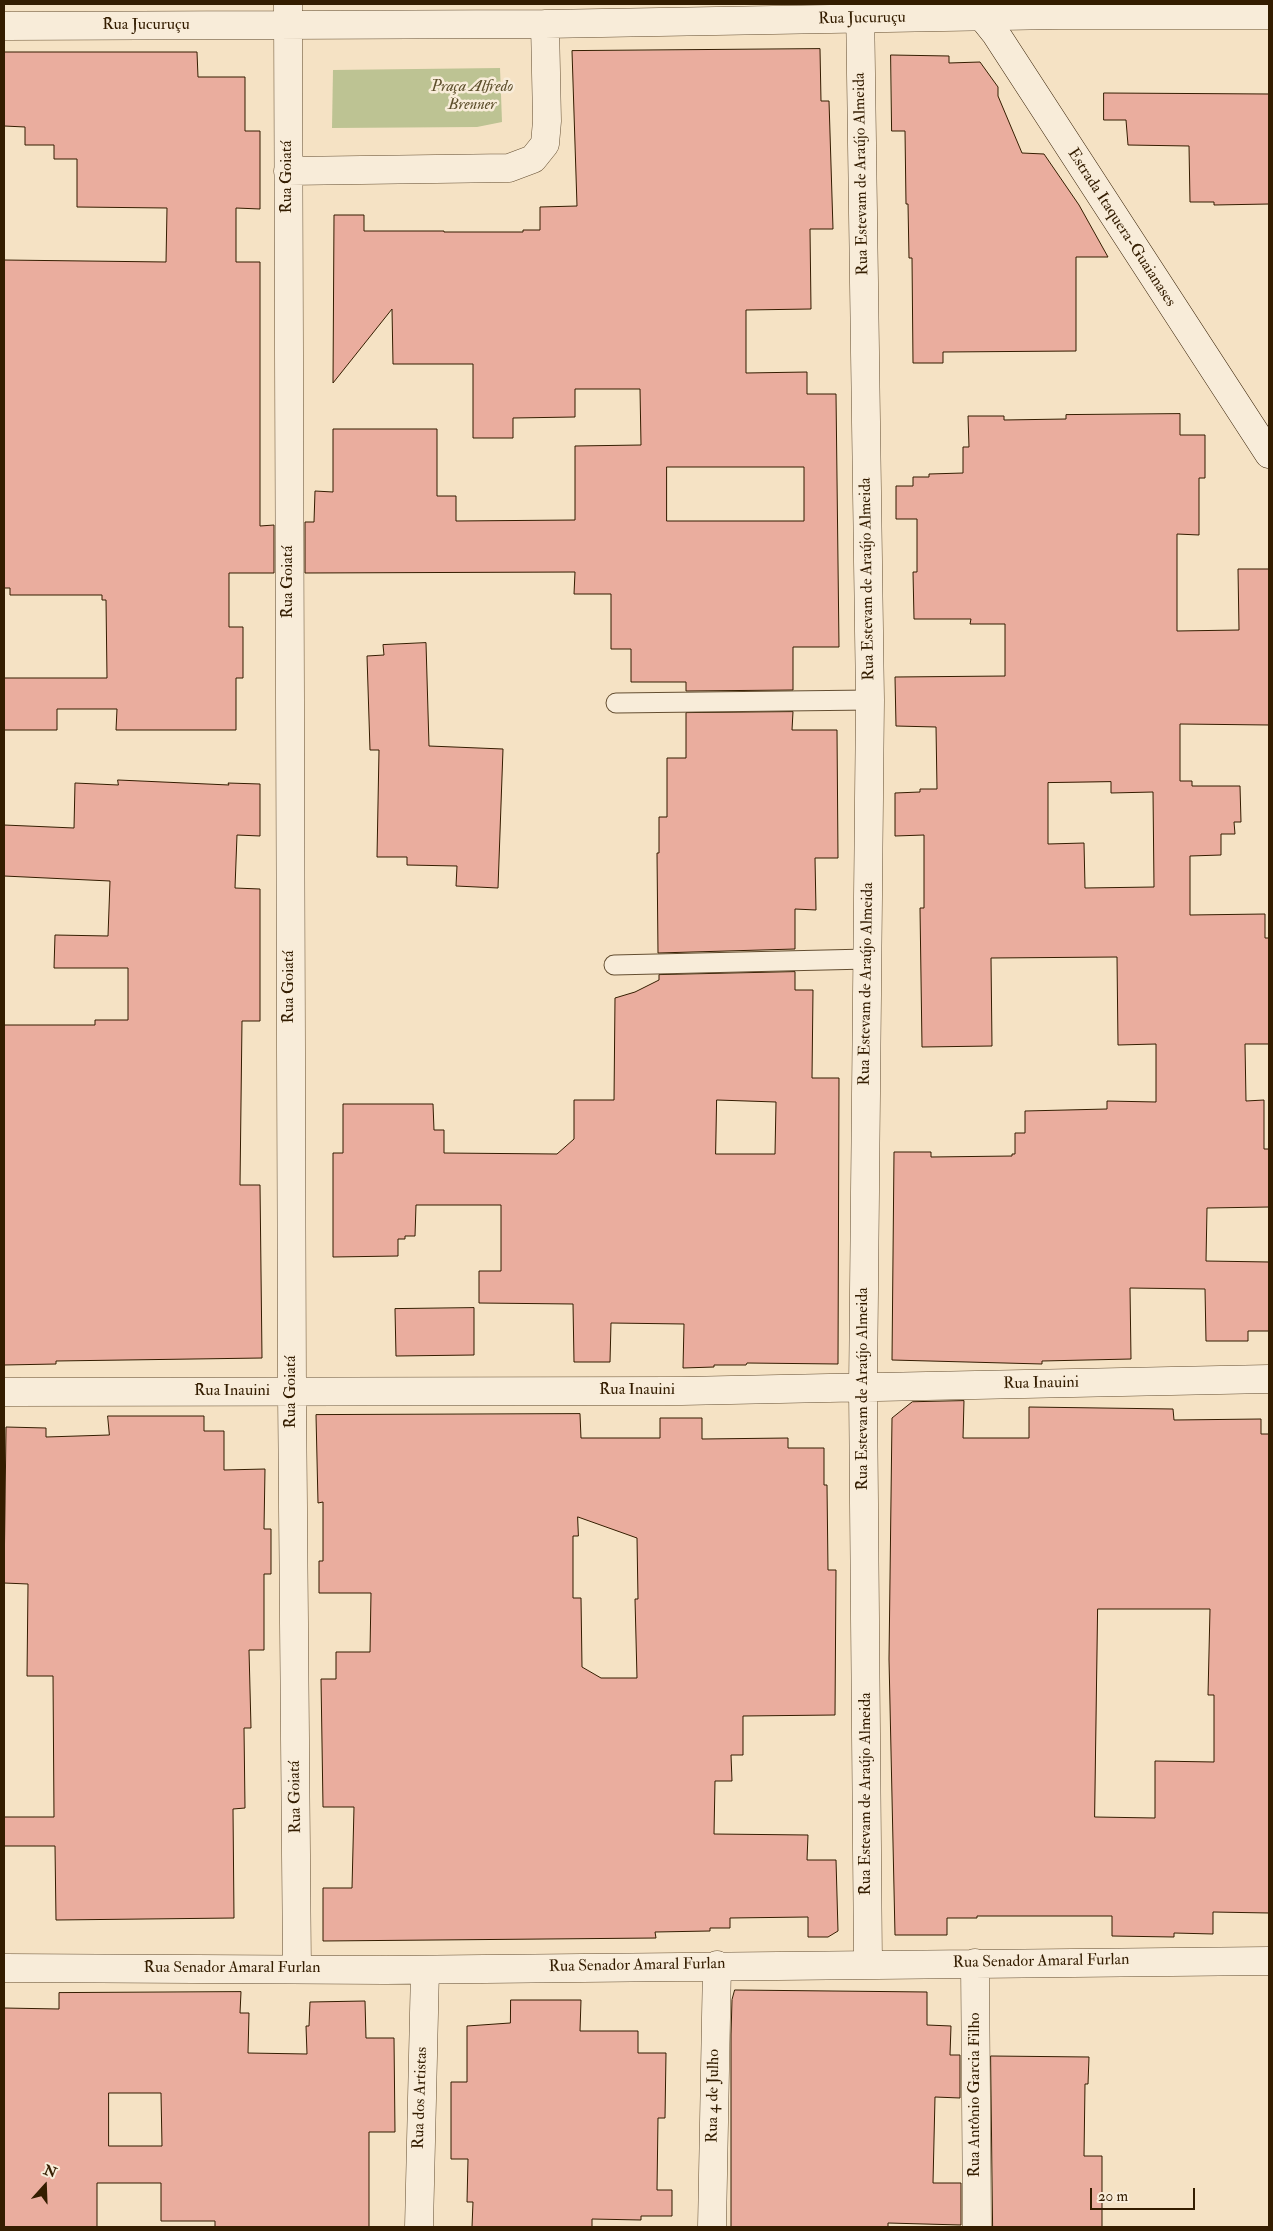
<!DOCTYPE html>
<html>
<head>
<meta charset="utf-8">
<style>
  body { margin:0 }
  #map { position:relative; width:1273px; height:2231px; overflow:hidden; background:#f5e2c4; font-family:"IM FELL Double Pica",serif }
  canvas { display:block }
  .frame { position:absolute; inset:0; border:5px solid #341d00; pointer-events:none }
  .north { position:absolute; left:20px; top:2161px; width:50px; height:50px; -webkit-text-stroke:4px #f8ecd9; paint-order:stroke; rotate:20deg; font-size:14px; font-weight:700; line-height:20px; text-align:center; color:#341d00 }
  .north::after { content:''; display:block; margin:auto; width:18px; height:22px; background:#341d00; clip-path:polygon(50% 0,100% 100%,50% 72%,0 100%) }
  .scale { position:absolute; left:1090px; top:2188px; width:105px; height:22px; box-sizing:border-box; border:2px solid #341d00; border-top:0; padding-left:6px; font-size:15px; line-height:18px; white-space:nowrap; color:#341d00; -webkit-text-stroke:4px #f8ecd9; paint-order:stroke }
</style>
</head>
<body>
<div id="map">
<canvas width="1273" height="2231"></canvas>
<div class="frame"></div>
<div class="north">N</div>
<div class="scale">20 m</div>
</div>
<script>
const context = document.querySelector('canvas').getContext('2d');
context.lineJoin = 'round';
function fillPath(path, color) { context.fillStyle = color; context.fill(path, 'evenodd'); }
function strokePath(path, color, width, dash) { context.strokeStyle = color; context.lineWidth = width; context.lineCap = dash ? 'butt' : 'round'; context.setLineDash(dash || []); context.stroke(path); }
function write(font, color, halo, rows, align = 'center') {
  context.font = font + ' "IM FELL Double Pica",serif'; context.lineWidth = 5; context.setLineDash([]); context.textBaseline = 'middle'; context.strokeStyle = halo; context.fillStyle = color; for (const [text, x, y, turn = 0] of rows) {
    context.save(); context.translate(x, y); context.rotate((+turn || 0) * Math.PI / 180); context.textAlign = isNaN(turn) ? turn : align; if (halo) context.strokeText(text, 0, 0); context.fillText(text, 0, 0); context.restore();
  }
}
fillPath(new Path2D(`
  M500,68l2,54 -25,5 -145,1 1,-58z`), '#bdc393');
const building = new Path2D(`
  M820,49l1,52h8l4,128h-23l1,80 -65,1v63l61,-1v22h29l3,253h-46v43l-107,1v-9h-55v-33h-20v-55h-37l1,-22 -270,1v-51h9l1,-31 18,1v-63h104v67h19v25l119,-1v-74l66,-1 -1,-56h-65v28l-62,1v20h-40v-74h-80l-1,-55 -59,74 1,-168h30v16h80v1h79v-2h17v-23l37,-1 -5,-155zM667,467h137v54h-137z
  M4,52h193l1,25h47v54h15v78l-24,-1v54h24v264l14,-1v48h-45v54h14v51h-7v52h-120l1,-21h-60v21h-53v-52h103l-1,-78h-4v-5h-92v-7h-6v-328l162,2 1,-54 -90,-1v-48h-23v-14h-29v-18l-21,-1z
  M891,55l58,1v7l31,-1 18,25v9l24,57 22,1 35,51 29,52h-32v94l-133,1v11h-30l-1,-105h-3l-1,-54h-2l-1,-73h-13z
  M1104,93l165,1v110l-55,1v-3h-24l-1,-56 -61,-1 -2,-25h-22z
  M1180,414v21h25v43h-6v57l-22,-1v97l62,-1 -1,-61h31v156l-89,-1v57h12v5h48l1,36h-7l1,12h-14v21l-31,1v59l75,-1v24h4v106h-24l1,57 18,-1v49h5v58l-62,1 -1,53 63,1v69h-21v10h-42l-1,-52 -75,-1 1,71 -89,2v3l-150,-4 2,-208h37v5l81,-1v-2h3v-21h10v-22l82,-2v-8l49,1v-58l-38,1 -1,-88 -126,1 1,88 -70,1 -2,-139h4v-73l-29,1v-43l25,-1v-3h17l-1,-62 -40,-1 -1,-49 110,-1v-52h-35l1,-5h-57l-1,-47h4v-53h-21v-33h17v-9h16v-3l34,-1v-26h6l-1,-31h36v4l62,-1v-4zM1111,782v11l42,-1 1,95 -69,1 -1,-45 -36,1v-61z
  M426,643l3,103 74,3 -5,139 -42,-2 1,-20 -50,-1v-8h-30l2,-107h-9l-3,-94 17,-1 -1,-10z
  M793,712l-1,18h45l1,128h-23l1,52 -21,-1v40l-137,4 -1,-100h2v-36h8v-59h19v-45z
  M118,780l111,5 -1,-2 32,1v52l-23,-1 -2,53 25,1v132h-18l-2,164h20l2,173 -206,3v3l-52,1v-340h91v-5h33v-52h-74l1,-33 53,1 2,-55 -106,-5v-51l70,3 1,-45 43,2z
  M795,972v18h18l-1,88h27l-1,286 -91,-1 -1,2h-32v2l-31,1 1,-44 -73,-1 -1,39h-36l-1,-58 -94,-1v-32h22v-66h-85l-1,31h-10v3h-7v17l-65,1v-104h10v-49h90l1,26h10v23l113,1 17,-15v-39h40l1,-102 20,-6 24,-12v-5zM717,1100l59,2 -1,52h-59z
  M474,1308v47l-78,1 -1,-47z
  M964,1401l-1,37h66v-31l144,2 1,11 87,-1v15h8v479l-56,-1v22l-39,-1v4l-62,-1v-20h-135v2h-30v17h-52l-6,-276 3,-241 20,-16zM1098,1609h112l-2,86h6v67l-59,-1v57l-60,-1z
  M580,1414l1,24h79v-20h42v21l86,-1v10h36v37h3l1,85h8l-1,145 -92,1v39h-12l1,26h-17l-1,53 94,1 -1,25h29l2,71 -10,6h-20v-20l-78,1v10h-20v3l-55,1 1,6 -333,3v-53h29l2,-81h-31l-2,-128h15v-27h34l1,-59h-52v-32h4v-59l-5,1 -2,-88zM578,1517l59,21 1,61h-3l2,79h-36l-19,-11 -1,-69h-8v-62h5z
  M108,1416h96v15h20v39l41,-1 -1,60h7v45h-7v76h-15l2,78h-7l1,80 -12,1 1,109 -178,2 -1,-74h-51v-29h50l-1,-141h-26l1,-92 -24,-1 2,-156 40,1v9l63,-2z
  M735,1990l192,2v33l24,1 -1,29h10v43l-25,-1 -2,86h28v42l-73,-2v4h-157v-192l1,-35z
  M241,1992l-1,21h9l-1,40 59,1 -1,-28h3l1,-24 55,-1 1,37h28l1,94h-26v95h-154v-6h-54v-38h-64v44h-93v-219l55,1v-16zM109,2093h52l1,53h-53z
  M511,2000h70l-1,31h58v22h28l-1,65h-7l-1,72h15v26h-31v4l-49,-1v8h-120l1,-25h-6l1,-43h-17v-77h16v-56l43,-3z
  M991,2056l98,1 -1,27h-3l-1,72h18v71h-109z`);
fillPath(building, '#eaad9e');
strokePath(building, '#341d00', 1);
const lane = new Path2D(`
  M616,703l254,-3
  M614,965l253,-6`);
const street = new Path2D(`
  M288,4l4,1388 5,577
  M860,4l10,696 -7,688 5,576
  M4,26l541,-2 513,-9h211
  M288,171l221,-3 24,-9 12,-15 2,-23 -2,-97
  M4,1392l678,-1 587,-12
  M975,1963l2,264
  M4,1968l382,2 883,-9
  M419,2227l6,-257
  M712,2227l5,-262`);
const secondary = new Path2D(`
  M972,4l24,30 273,420`);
strokePath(lane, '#644e31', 21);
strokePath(street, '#644e31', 29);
strokePath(secondary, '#341d00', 29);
strokePath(lane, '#f8ecd9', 19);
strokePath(street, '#f8ecd9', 28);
strokePath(secondary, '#f8ecd9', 28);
write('16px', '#341d00', '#f8ecd9', [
  ["Rua Jucuruçu",862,19,-1],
  ["Rua Jucuruçu",146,26],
  ["Rua Estevam de Araújo Almeida",862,174,-91],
  ["Rua Goiatá",288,177,-90],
  ["Estrada Itaquera-Guaianases",1121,228,57],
  ["Rua Estevam de Araújo Almeida",868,579,-91],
  ["Rua Goiatá",289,582,-90],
  ["Rua Estevam de Araújo Almeida",867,984,-89],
  ["Rua Goiatá",290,987,-90],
  ["Rua Inauini",1041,1384,-1],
  ["Rua Estevam de Araújo Almeida",864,1389,-90],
  ["Rua Inauini",637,1391],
  ["Rua Inauini",232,1392],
  ["Rua Goiatá",292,1392,-90],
  ["Rua Estevam de Araújo Almeida",867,1794,-90],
  ["Rua Goiatá",296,1797,-91],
  ["Rua Senador Amaral Furlan",1041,1962,-1],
  ["Rua Senador Amaral Furlan",637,1966,-1],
  ["Rua Senador Amaral Furlan",232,1969],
  ["Rua Antônio Garcia Filho",976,2095,-90],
  ["Rua 4 de Julho",714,2096,-89],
  ["Rua dos Artistas",421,2098,-88]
]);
write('italic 16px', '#5d4f2c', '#f8ecd9', [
  ["Praça Alfredo",472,88],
  ["Brenner",472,106]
]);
</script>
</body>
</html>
